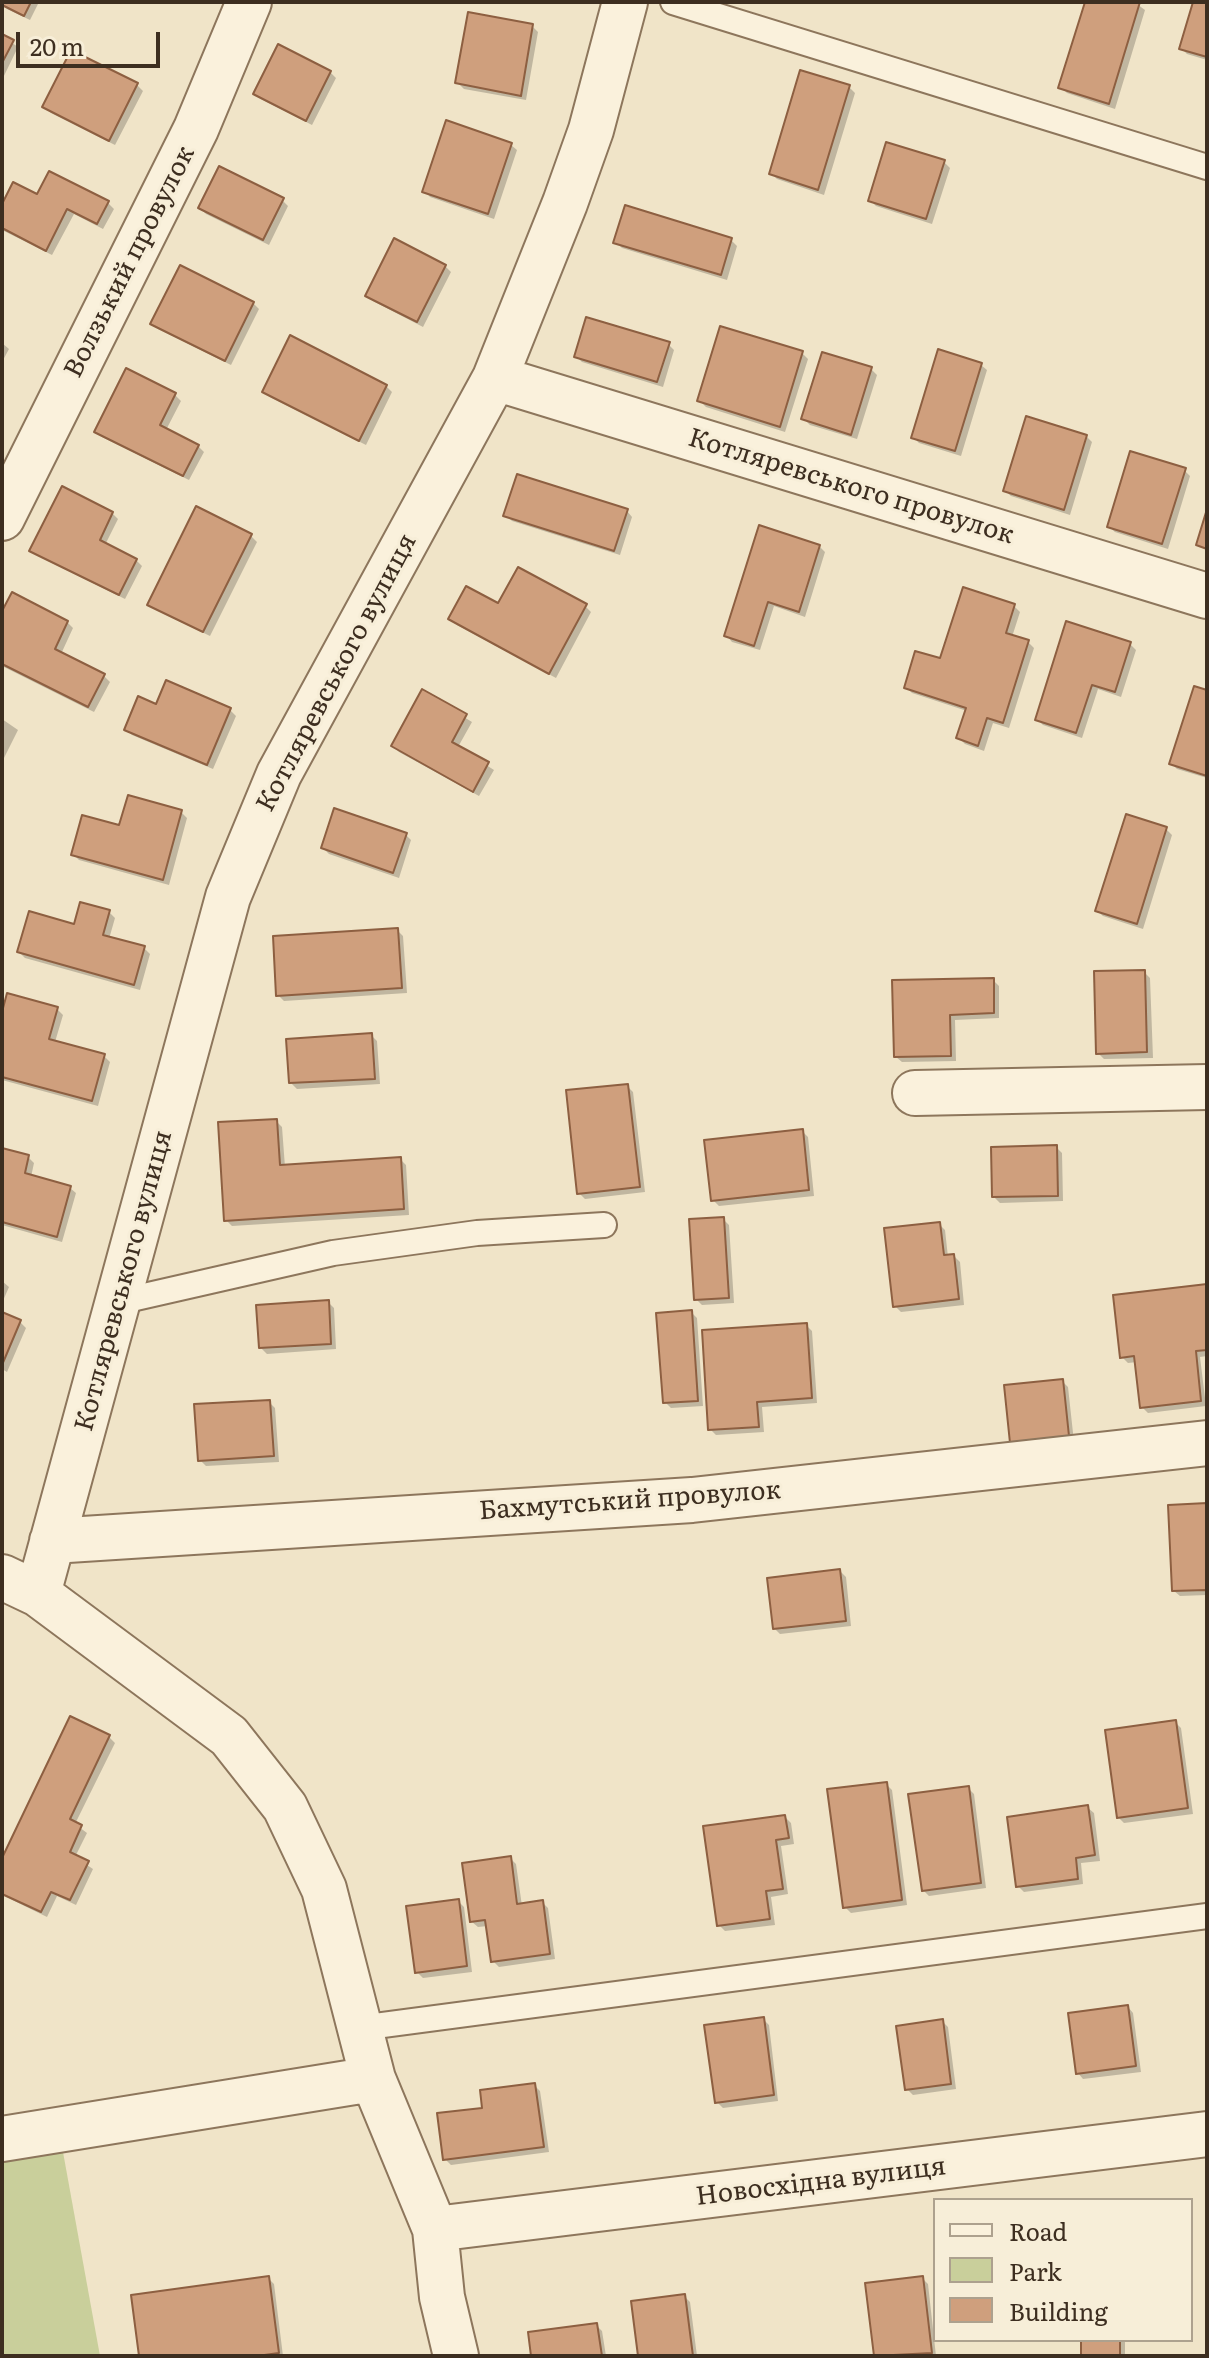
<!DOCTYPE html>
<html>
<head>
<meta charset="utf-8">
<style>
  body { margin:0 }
  #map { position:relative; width:1209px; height:2358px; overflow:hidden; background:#f0e4c8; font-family:Literata,serif }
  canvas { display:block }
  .frame { position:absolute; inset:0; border:4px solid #3d2e20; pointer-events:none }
  .legend { position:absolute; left:933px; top:2198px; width:260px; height:144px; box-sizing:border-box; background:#f7eed8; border:2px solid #ada18e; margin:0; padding:10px 14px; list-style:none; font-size:24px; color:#3d2e20 }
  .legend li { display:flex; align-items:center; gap:16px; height:40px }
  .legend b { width:40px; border:2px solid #ada18e }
  .scale { position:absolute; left:16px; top:32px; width:144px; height:36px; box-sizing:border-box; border:4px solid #3d2e20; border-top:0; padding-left:10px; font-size:24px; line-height:28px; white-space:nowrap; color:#3d2e20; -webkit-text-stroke:6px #f7eed8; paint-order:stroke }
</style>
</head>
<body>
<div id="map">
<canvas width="1209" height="2358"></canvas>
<div class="frame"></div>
<ul class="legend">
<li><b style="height:10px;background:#faf1dc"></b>Road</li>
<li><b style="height:22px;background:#c9cf9b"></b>Park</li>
<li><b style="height:22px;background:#cf9f7d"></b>Building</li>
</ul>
<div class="scale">20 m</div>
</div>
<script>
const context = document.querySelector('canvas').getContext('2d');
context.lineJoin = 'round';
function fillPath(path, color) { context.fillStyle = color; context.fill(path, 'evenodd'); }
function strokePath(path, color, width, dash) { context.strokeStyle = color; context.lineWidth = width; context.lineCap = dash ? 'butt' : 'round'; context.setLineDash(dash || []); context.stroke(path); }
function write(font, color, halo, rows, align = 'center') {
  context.font = font + ' Literata,serif'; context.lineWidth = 6; context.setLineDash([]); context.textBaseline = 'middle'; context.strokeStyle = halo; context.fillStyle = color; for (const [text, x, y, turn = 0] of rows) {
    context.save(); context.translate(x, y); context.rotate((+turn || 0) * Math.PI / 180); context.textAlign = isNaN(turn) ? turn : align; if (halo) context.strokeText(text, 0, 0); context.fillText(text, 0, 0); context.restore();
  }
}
fillPath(new Path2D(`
  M59,2130l41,226h-98v-217z`), '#c9cf9b');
fillPath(new Path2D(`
  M2,2h37l-9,18 -23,-11z
  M1087,2h47l11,8 -30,99 -48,-16 -6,-6z
  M1195,2h12v58l-20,-6 -6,-6z
  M532,26l6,6 -12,68 -62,-11 -6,-6z
  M2,36l16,11 -16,33z
  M330,72l6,6 -24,47 -51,-26 -5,-6z
  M137,85l6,6 -28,54 -64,-32 -6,-6z
  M849,87l6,6 -31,102 -47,-16 -6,-6z
  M511,145l6,5 -23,69 -64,-22 -5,-6z
  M944,162l6,6 -18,56 -56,-18 -6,-6z
  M38,197l70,6 6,6 -11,20 -29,-15 -22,41 -50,-25v-21z
  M282,200l6,6 -19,39 -63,-31 -6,-6z
  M731,240l6,6 -10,34 -105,-32 -6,-6z
  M445,266l6,6 -28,55 -50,-26 -6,-5z
  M253,303l6,6 -28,56 -73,-36 -6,-6z
  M2,343l7,6 -7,13z
  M668,344l6,6 -11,37 -81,-25 -6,-6z
  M802,353l6,6 -23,73 -79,-25 -6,-6z
  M981,365l6,5 -26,86 -42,-13 -6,-6z
  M871,369l6,6 -20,64 -47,-14 -6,-6z
  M127,370l48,25 6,6 -15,29 32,16 6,6 -15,28 -87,-43 -6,-5z
  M386,386l6,6 -26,53 -96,-48 -6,-6z
  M1086,436l6,6 -22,73 -59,-19 -6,-5z
  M1184,470l6,6 -22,73 -53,-17 -6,-5z
  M627,511l5,6 -12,38 -108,-34 -6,-6z
  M112,513l6,6 -13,26 31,15 6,6 -17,33 -87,-43 -6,-5z
  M251,536l6,6 -47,94 -54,-26 -6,-6z
  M819,546l6,6 -20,65 -31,-11 -14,44 -28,-8 -5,-6z
  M585,606l6,6 -35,66 -99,-53 -6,-6z
  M1014,606l6,6 -8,25 16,5 6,6 -25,80 -16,-5 -9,28 -19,-7 -6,-6 8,-27 -55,-18 -6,-6z
  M2,615l65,7 6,6 -12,26 43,22 6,6 -16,30 -92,-46z
  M1130,644l6,6 -15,47 -23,-8 -16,49 -39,-13 -6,-6z
  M423,692l49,30 -14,25 36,23 -15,26 -80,-44 -6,-6z
  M1207,692v86l-30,-9 -6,-6z
  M156,706l74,4 6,6 -23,53 -81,-34 -6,-6z
  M2,719l16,11 -16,32z
  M181,812l6,6 -18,67 -90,-25 -6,-6 47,-27z
  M1166,829l6,6 -29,94 -40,-13 -6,-5z
  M405,834l6,6 -12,38 -70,-24 -6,-6z
  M109,912l6,6 -6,21 35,9 6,6 -10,36 -115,-32 -6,-6z
  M397,930l6,6 4,57 -123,8 -6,-6z
  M1144,972l6,6 3,80 -49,1 -6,-6z
  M993,980l6,6v32l-44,2 1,41 -54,1 -6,-5z
  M57,1009l6,6 -8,27 49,14 6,6 -12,44 -96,-26v-60z
  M371,1035l6,6 3,43 -83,5 -6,-6z
  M627,1086l6,6 12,100 -60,7 -6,-6z
  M276,1121l6,6 3,40 115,-8 6,6 3,50 -177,11 -6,-6z
  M802,1131l6,6 6,59 -95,10 -6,-6z
  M1056,1147l6,6 1,48 -63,2 -6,-6z
  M2,1151l26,6 6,6 -3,14 39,11 6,5 -14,49 -60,-17z
  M723,1219l6,6 5,78 -32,2 -6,-6z
  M939,1224l6,6 3,27 6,-1 6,6 4,43 -63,7 -6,-6z
  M2,1281l7,6 -7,16z
  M1207,1286v70l-7,1 6,49 -58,7 -6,-6 -5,-45 -9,1 -6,-6z
  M328,1302l6,6 2,41 -69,5 -6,-6z
  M691,1312l6,6 6,88 -32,2 -6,-6z
  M2,1314l18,8 6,6 -19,44 -5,-3z
  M806,1325l6,6 5,72 -55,4 2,25 -48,3 -6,-6z
  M1062,1381l6,6 6,55 -56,6z
  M269,1402l6,6 4,54 -73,4 -6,-6z
  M1207,1505v90l-27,1 -6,-5z
  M840,1571l6,6 5,49 -71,8 -6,-6z
  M1175,1722l6,6 12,86 -69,9 -6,-6z
  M109,1737l6,6 -40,81 12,9 -12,24 18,12 -17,36 -19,-9 -10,21 -45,-22v-33z
  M886,1784l6,6 15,115 -56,8 -6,-6z
  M968,1788l6,6 12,94 -57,8 -6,-6z
  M1088,1808l6,5 6,48 -19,2 2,21 -59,8 -6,-6z
  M785,1817l6,6 3,21 -13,2 7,48 -17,3 4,28 -50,6 -6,-6z
  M510,1858l6,6 6,42 20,-4 6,6 7,51 -56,8 -6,-6 -5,-35 -10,1 -6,-5z
  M458,1901l6,6 8,65 -49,6 -6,-6z
  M1128,2007l5,6 8,59 -58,7 -5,-6z
  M763,2019l6,6 9,76 -55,7 -6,-6z
  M942,2021l6,6 8,62 -43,6 -6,-6z
  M534,2085l6,6 9,61 -98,13 -6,-6 39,-50z
  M268,2278l6,6 9,72h-142z
  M922,2278l6,6 8,72h-60l-8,-71z
  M684,2296l6,6 7,54h-57z
  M596,2325l6,6 4,25h-73z
  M1083,2340h42v16h-42z`), '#0003');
const building = new Path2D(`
  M2,2h29l-7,14 -22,-11z
  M1085,2h55l-31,102 -51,-16z
  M1193,2h14v55l-28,-8z
  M468,12l65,12 -12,72 -66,-13z
  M2,34l12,6 -12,23z
  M278,44l53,27 -25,50 -53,-27z
  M71,50l67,33 -29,58 -67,-34z
  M800,70l50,15 -32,105 -49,-16z
  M446,120l66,23 -24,71 -66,-22z
  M886,142l59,18 -19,59 -58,-18z
  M219,166l65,32 -21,42 -65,-32z
  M49,171l60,30 -12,23 -30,-15 -21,42 -44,-23v-24l11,-22 24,12z
  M625,205l107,33 -11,37 -108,-32z
  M394,238l52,27 -29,57 -52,-26z
  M180,265l74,37 -29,59 -75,-37z
  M586,317l84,25 -13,40 -83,-25z
  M720,326l83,25 -23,76 -83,-26z
  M290,335l97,50 -28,56 -97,-49z
  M938,349l44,14 -27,88 -44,-13z
  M822,352l50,15 -21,68 -50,-16z
  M126,368l50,25 -16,32 39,20 -16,31 -89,-44z
  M1026,416l61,19 -23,75 -61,-19z
  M1130,451l56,17 -24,76 -55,-17z
  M517,474l111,35 -14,42 -111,-35z
  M62,486l51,26 -13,28 37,19 -18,36 -90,-44z
  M196,506l56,28 -49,98 -56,-27z
  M1207,509v40l-11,-4z
  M759,525l61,20 -21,67 -31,-10 -14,44 -30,-10z
  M518,567l69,37 -38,70 -101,-55 18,-33 32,17z
  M963,587l52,17 -9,29 23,7 -26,83 -16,-5 -9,28 -22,-8 10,-30 -62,-20 11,-37 25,7z
  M12,592l56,29 -13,28 50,25 -17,33 -86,-43v-53z
  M1066,621l65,21 -16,50 -23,-7 -16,48 -41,-13z
  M166,680l65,28 -24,57 -83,-35 14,-34 18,8z
  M1194,686l13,4v86l-38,-12z
  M422,689l45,25 -15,28 37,20 -16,30 -82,-46z
  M128,795l54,15 -19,70 -92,-25 11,-40 37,10z
  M334,808l73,25 -14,40 -72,-25z
  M1126,814l41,13 -30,97 -42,-13z
  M80,902l30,8 -7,25 42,11 -11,39 -117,-33 12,-41 45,13z
  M398,928l4,60 -126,8 -3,-60z
  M1145,970l2,82 -51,2 -2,-83z
  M994,978v35l-44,2 1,41 -57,1 -2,-77z
  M7,993l51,14 -9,32 56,15 -13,47 -90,-24v-65z
  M372,1033l3,46 -86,4 -3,-44z
  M628,1084l12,103 -63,7 -11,-104z
  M277,1119l3,46 121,-8 3,52 -180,12 -6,-99z
  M803,1129l6,61 -98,11 -7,-61z
  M1057,1145l1,51 -66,1 -1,-50z
  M2,1148l27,7 -4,18 46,13 -14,51 -55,-15z
  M724,1217l5,81 -35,2 -5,-81z
  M940,1222l4,33 10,-1 5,45 -66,8 -9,-79z
  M1207,1284v66l-11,1 5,50 -61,7 -6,-52 -14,2 -7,-63z
  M329,1300l2,44 -72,4 -3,-43z
  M692,1310l6,91 -35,2 -7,-90z
  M2,1312l19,8 -19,45z
  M807,1323l5,75 -55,4 2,25 -51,3 -6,-100z
  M1063,1379l6,57 -59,7 -6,-58z
  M270,1400l4,56 -76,5 -4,-57z
  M1207,1503v110l-1,-23 -34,1 -4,-86z
  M840,1569l6,52 -73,8 -6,-51z
  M70,1716l40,19 -40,84 12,6 -12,27 19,9 -19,39 -19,-8 -10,20 -39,-18v-36z
  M1176,1720l12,88 -71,10 -12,-88z
  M887,1782l15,118 -59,8 -16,-119z
  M969,1786l12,97 -59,8 -14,-97z
  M1088,1805l7,50 -19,3 2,21 -62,8 -9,-70z
  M785,1815l4,23 -13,2 7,49 -17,2 4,28 -53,7 -14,-100z
  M511,1856l6,48 26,-4 7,54 -59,8 -6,-42 -15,2 -8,-59z
  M459,1899l8,67 -52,7 -9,-67z
  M1128,2005l8,61 -60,8 -8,-61z
  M764,2017l10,78 -59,8 -11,-78z
  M943,2019l8,65 -46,6 -9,-64z
  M535,2083l9,64 -101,13 -6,-47 45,-5 -2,-18z
  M269,2276l10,77 -22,3h-118l-8,-61z
  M923,2276l9,77 -58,3 -9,-73z
  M685,2294l8,62h-55l-7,-55z
  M597,2323l5,33h-71l-3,-24z
  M1081,2340h39v16h-39z`);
fillPath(building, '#cf9f7d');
strokePath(building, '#8d5f41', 2);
const service = new Path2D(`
  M673,2l534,165
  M118,1302l215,-49 144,-20 127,-8
  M360,2028l847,-112`);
const minor = new Path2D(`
  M495,378l712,218
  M2,518l194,-389 53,-127
  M915,1093l292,-6
  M52,1541l640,-41 515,-57
  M2,1577l36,17 191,142 56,71 39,82 49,190 62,150 7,68 14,59
  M38,1594l190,-697 51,-123 216,-396 70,-175 26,-73 34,-128
  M2,2139l371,-60
  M435,2229l772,-95`);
strokePath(service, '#8d765c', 28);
strokePath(minor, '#8d765c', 48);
strokePath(service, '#faf1dc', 24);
strokePath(minor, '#faf1dc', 44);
write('26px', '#3d2e20', '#f7eed8', [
  ["Волзький провулок",130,262,-63],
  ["Котляревського провулок",851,487,17],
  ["Котляревського вулиця",337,673,-62],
  ["Котляревського вулиця",124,1281,-75],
  ["Бахмутський провулок",630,1501,-4],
  ["Новосхідна вулиця",821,2182,-7]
]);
</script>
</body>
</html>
